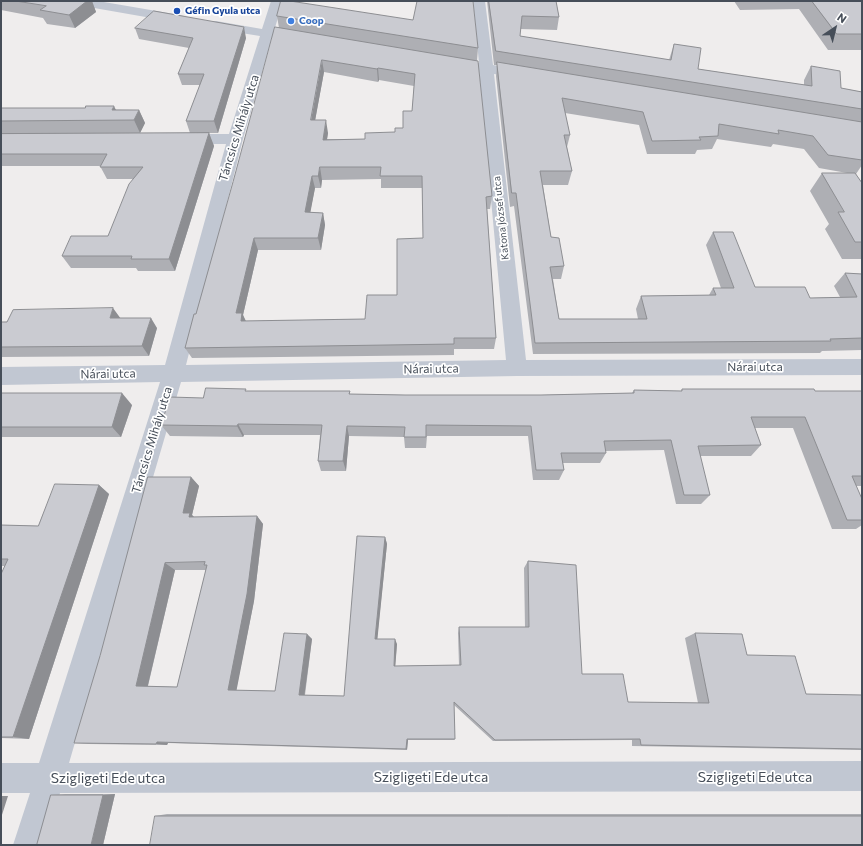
<!DOCTYPE html>
<html>
<head>
<meta charset="utf-8">
<style>
  body { margin:0 }
  #map { position:relative; width:863px; height:846px; overflow:hidden; background:#efeded; font-family:Commissioner,sans-serif }
  canvas { display:block }
  .frame { position:absolute; inset:0; border:2px solid #464e59; pointer-events:none }
  .north { position:absolute; left:815px; top:8px; width:40px; height:40px; -webkit-text-stroke:3px #fff; paint-order:stroke; rotate:35deg; font-size:11px; font-weight:700; line-height:16px; text-align:center; color:#464e59 }
  .north::after { content:''; display:block; margin:auto; width:14px; height:18px; background:#464e59; clip-path:polygon(50% 0,100% 100%,50% 72%,0 100%) }
</style>
</head>
<body>
<div id="map">
<canvas width="863" height="846"></canvas>
<div class="frame"></div>
<div class="north">N</div>
</div>
<script>
const context = document.querySelector('canvas').getContext('2d');
context.lineJoin = 'round';
function fillPath(path, color) { context.fillStyle = color; context.fill(path, 'evenodd'); }
function strokePath(path, color, width, dash) { context.strokeStyle = color; context.lineWidth = width; context.lineCap = dash ? 'butt' : 'round'; context.setLineDash(dash || []); context.stroke(path); }
function write(font, color, halo, rows, align = 'center') {
  context.font = font + ' Commissioner,sans-serif'; context.lineWidth = 3.5; context.setLineDash([]); context.textBaseline = 'middle'; context.strokeStyle = halo; context.fillStyle = color; for (const [text, x, y, turn = 0] of rows) {
    context.save(); context.translate(x, y); context.rotate((+turn || 0) * Math.PI / 180); context.textAlign = isNaN(turn) ? turn : align; if (halo) context.strokeText(text, 0, 0); context.fillText(text, 0, 0); context.restore();
  }
}
fillPath(new Path2D(`
  M71,1h27l82,14 4,1 2,3 -2,3 -4,1 -103,-18 -4,-1z
  M271,1h12l-9,30 14,2 2,3 -2,3 -5,1 -11,-2 -29,101 -57,226 320,-5 -27,-289 -35,-6 -2,-3 2,-3 5,-1 30,5 -6,-62h12l8,64 33,6 5,1 2,3 -2,3 -5,1 -32,-5 32,286 336,-1v16l-345,1 -336,6 -112,381 793,-2v30l-802,2 -15,52h-32l17,-52h-29v-30h38l121,-381 -159,3v-18l164,-2 61,-221h-44l-5,-2 -3,-3 3,-3 5,-2h47l31,-98 -44,-7 -5,-1 -1,-3 1,-3 5,-1 46,8z`), '#c1c7d2');
fillPath(new Path2D(`
  M1,1h91l4,11 -21,16 -28,-4 -4,-6 -42,-8z
  M487,1h69l3,16 -2,13 -37,-1v7l149,24 5,-16 24,25 106,16v-5l7,-14 30,22 21,4v73l-6,9 6,9v76h-20l-17,-30 4,-5 -19,-33 12,-18h25l-28,-5 -15,-19 -31,-5 -2,3 -54,-8 -5,10 -15,1 -2,4h-48l-8,-29 -74,-12 5,22 -3,12 5,24 -4,14h-25l8,52 13,29 -3,13h-8l6,40h79l-2,-10 5,-13 68,-1 4,-7h8l-15,-43 7,-13 42,55 55,11 30,-1 -6,-11 11,-13 17,1v76l-40,1 -2,2 -287,1 -19,-148 -4,1 -14,-131 1,-11h-3z
  M734,1h128v49h-34l-29,-41 -59,1z
  M277,16l136,4 65,28 -1,13 15,135 -2,13h-3l9,129 -2,11h-40v6l-262,3 -7,-10 11,-34 83,-286zM324,72l54,10 1,-2 35,6 -2,25 -9,17 -8,4 -30,7h-38l1,-6 -13,-13zM381,179v9h41l1,50 -26,57 -32,24 -119,2 -3,-6 15,-65h63l4,-25 -2,-12 -13,-1 5,-24h6l1,-8z
  M135,28l111,10 -28,95h-28l-4,-12 14,-36h-18l-4,-11 11,-26 -50,-9z
  M1,108l138,2 6,13 -5,10 -139,1z
  M209,133l5,13 -39,125h-37l-2,-3h-65l-9,-12 46,-20 25,-57h-26l-7,-13h-99v-32z
  M120,318l37,10 -8,28 -148,1v-35z
  M682,389l133,2h47v95h-6l6,13v26l-6,4h-24l-39,-101h-38l6,17 -10,11h-51l10,39 -9,9h-25l-12,-54 -59,1 1,2 -6,10h-37l1,7 -5,10h-26l-5,-44h-101l-1,12h-21l-1,-11 -55,-1 -3,35h-25l-3,-10 2,-26h-76l-1,2 -73,-1 -9,-11 42,-27 44,-7h103v3l55,1h136l91,-2 2,-3 47,1z
  M1,393l131,12 -11,32h-120z
  M191,477l8,9 -7,29 2,2 63,-1 6,8 -9,77 -18,89 39,1 32,-57 5,5 -7,56 39,1 41,-159 2,7 -10,95 20,5 -2,22 64,-1 -1,-32 1,-6h66l-1,-59 4,-7 54,113 46,28 70,1 -13,-65 10,-5 52,22 59,39 56,1v55l-230,-4v-6l-139,1 -39,-36 1,34 -1,1h-46l-1,10 -239,-7 -1,2 -79,-1 -14,-1zM175,570h31l-29,117 -29,-1z
  M99,485l10,9 -80,245 -28,-1v-164l4,-8h-4v-41l37,1z
  M65,794h50l-12,51 -52,-50z
  M167,814h695v31l-707,-29z`), '#aeafb4');
fillPath(new Path2D(`
  M87,1h5l4,11 -21,16 -6,-13z
  M244,27l2,11 -28,95 -4,-12z
  M322,60l2,12 -11,60 -2,-12z
  M378,68l1,12 -1,2 -1,-13z
  M114,106l6,12 -8,-8z
  M139,110l6,13 -5,10 -6,-13z
  M326,120l2,13 -3,19 -2,-12z
  M209,133l5,13 -39,125 -6,-12z
  M320,167l2,13 -1,8 -3,-12z
  M312,176l3,12 -7,37 -3,-13z
  M323,213l2,12 -4,25 -3,-12z
  M254,238l4,12 -15,65 4,9 -1,8 -10,-19z
  M113,308l8,11 -11,-1z
  M151,318l6,10 -8,28 -7,-10z
  M122,393l10,12 -11,32 -9,-10z
  M238,424l6,11 -1,2 -6,-11z
  M347,426l2,10 -3,35 -3,-10z
  M191,477l8,9 -7,29 6,6 -1,4 -14,-12z
  M99,485l10,9 -80,245 -16,-2z
  M257,516l6,8 -9,77 -18,92 -8,-3z
  M385,537l2,7 -10,99 -2,-4z
  M165,563l10,7 -28,119 -11,-3z
  M307,634l5,5 -8,59 -5,-3z
  M395,639l2,5 -2,26 -1,-4z
  M407,739l1,1 -1,10 -1,-1z
  M157,742l11,1 -1,2 -11,-1z
  M115,794l-12,51h-12l12,-50z
  M1,796h7l-7,22z`), '#8d8e92');
const building = new Path2D(`
  M16,1h71l-18,14 -29,-5 6,-4z
  M281,1h9l123,19 4,-19h56l5,47 -201,-32z
  M489,1h67l3,16 -37,-1 -2,20 151,24 3,-16 27,4 -3,21 114,17 -1,-20 29,5 1,17 21,4v17l-366,-58z
  M812,1h50v33h-25z
  M154,11l90,16 -30,94h-28l18,-47h-26l15,-36 -58,-10z
  M275,27l203,34 14,135 -6,1 10,141h-42v6l-269,4 9,-34h2l37,-132zM322,60l55,9 1,-1 37,6 -3,37h-9v17h-8v4l-30,1v6l-42,1 3,-20h-15zM320,167h61l-1,9h42l1,62 -26,1v56h-30l-2,24 -124,2 1,-8h-6l18,-75h64l5,-25 -18,-1 7,-36h6z
  M497,62l365,60v38l-34,-5 -15,-19 -35,-6 1,4 -60,-10 -1,12 -19,1 2,3 -49,1 -9,-29 -81,-14 8,37h-6l8,36h-32l11,66 8,1 5,28 -14,1 9,52h88l-6,-23 75,-1 -3,-7h21l-21,-56h20l22,55h50l5,11 47,-1 -12,-24 17,1v64l-32,1 1,2 -296,2 -19,-150h-4z
  M86,106h28l-2,4h27l-5,10 -133,1v-13h84z
  M209,133l-40,126h-38l1,-3h-70l9,-20h37l21,-52 14,-17h-43l7,-13h-106v-20z
  M822,173h33l7,10v59h-7l-17,-30h6z
  M113,308l-3,10h41l-9,28 -141,1v-25h6l6,-12z
  M206,388l40,1 -1,2h105l-1,3 56,1h136l93,-2v-3l48,1v-2h132l1,2h47v85h-10l10,23v21h-15l-42,-103h-54l10,28 -63,1 12,49h-26l-13,-55 -67,1 2,12h-45l3,17h-28l-5,-44 -105,-1v12h-22l1,-10 -58,-1 -4,35h-25l4,-36 -84,-1 -1,2 -76,-1 9,-28 33,1z
  M1,393h121l-10,34h-111z
  M148,477h43l-8,36h7l-1,4 68,-1 -10,78 -19,96 47,1 9,-58 23,1 -8,61 45,1 13,-160 28,1 -10,102h20l-1,27 67,-1 -2,-38h70l-1,-66 48,4 6,109h41l5,28 81,1 -14,-70 47,1 5,21 48,1 11,38 56,1v54l-221,-4 -1,-6 -145,1 -41,-38 1,37h-48l-1,10 -249,-7 -1,2 -82,-1 26,-87zM205,562l-1,3h3l-30,122 -41,-1 29,-123z
  M55,484l44,1 -86,252h-12v-163l7,-15h-7v-34l37,1z
  M51,795h52l-12,50h-54z
  M155,816h707v29h-712z`);
fillPath(building, '#cacbd1');
strokePath(building, '#8d8e92', 1);
for (const [x, y, r, color] of [
  [177,11,4,"#1a4fb4"],
  [291,21,4,"#3f7fe0"]
]) { const dot = new Path2D(); dot.arc(x, y, r, 0, 2 * Math.PI); context.fillStyle = color; context.fill(dot); strokePath(dot, '#fff', 1.5); }
write('bold 10px', '#164399', '#fff', [
  ["Géfin Gyula utca",185,11]
], 'left');
write('bold 10px', '#366cbe', '#fff', [
  ["Coop",299,21]
], 'left');
write('10px', '#464e59', '#fff', [
  ["Katona József utca",501,218,-96]
]);
write('12px', '#464e59', '#fff', [
  ["Táncsics Mihály utca",239,128,-73],
  ["Nárai utca",755,367],
  ["Nárai utca",431,369,-1],
  ["Nárai utca",108,374,-1],
  ["Táncsics Mihály utca",152,440,-73]
]);
write('14px', '#464e59', '#fff', [
  ["Szigligeti Ede utca",431,777],
  ["Szigligeti Ede utca",755,777],
  ["Szigligeti Ede utca",108,778]
]);
</script>
</body>
</html>
